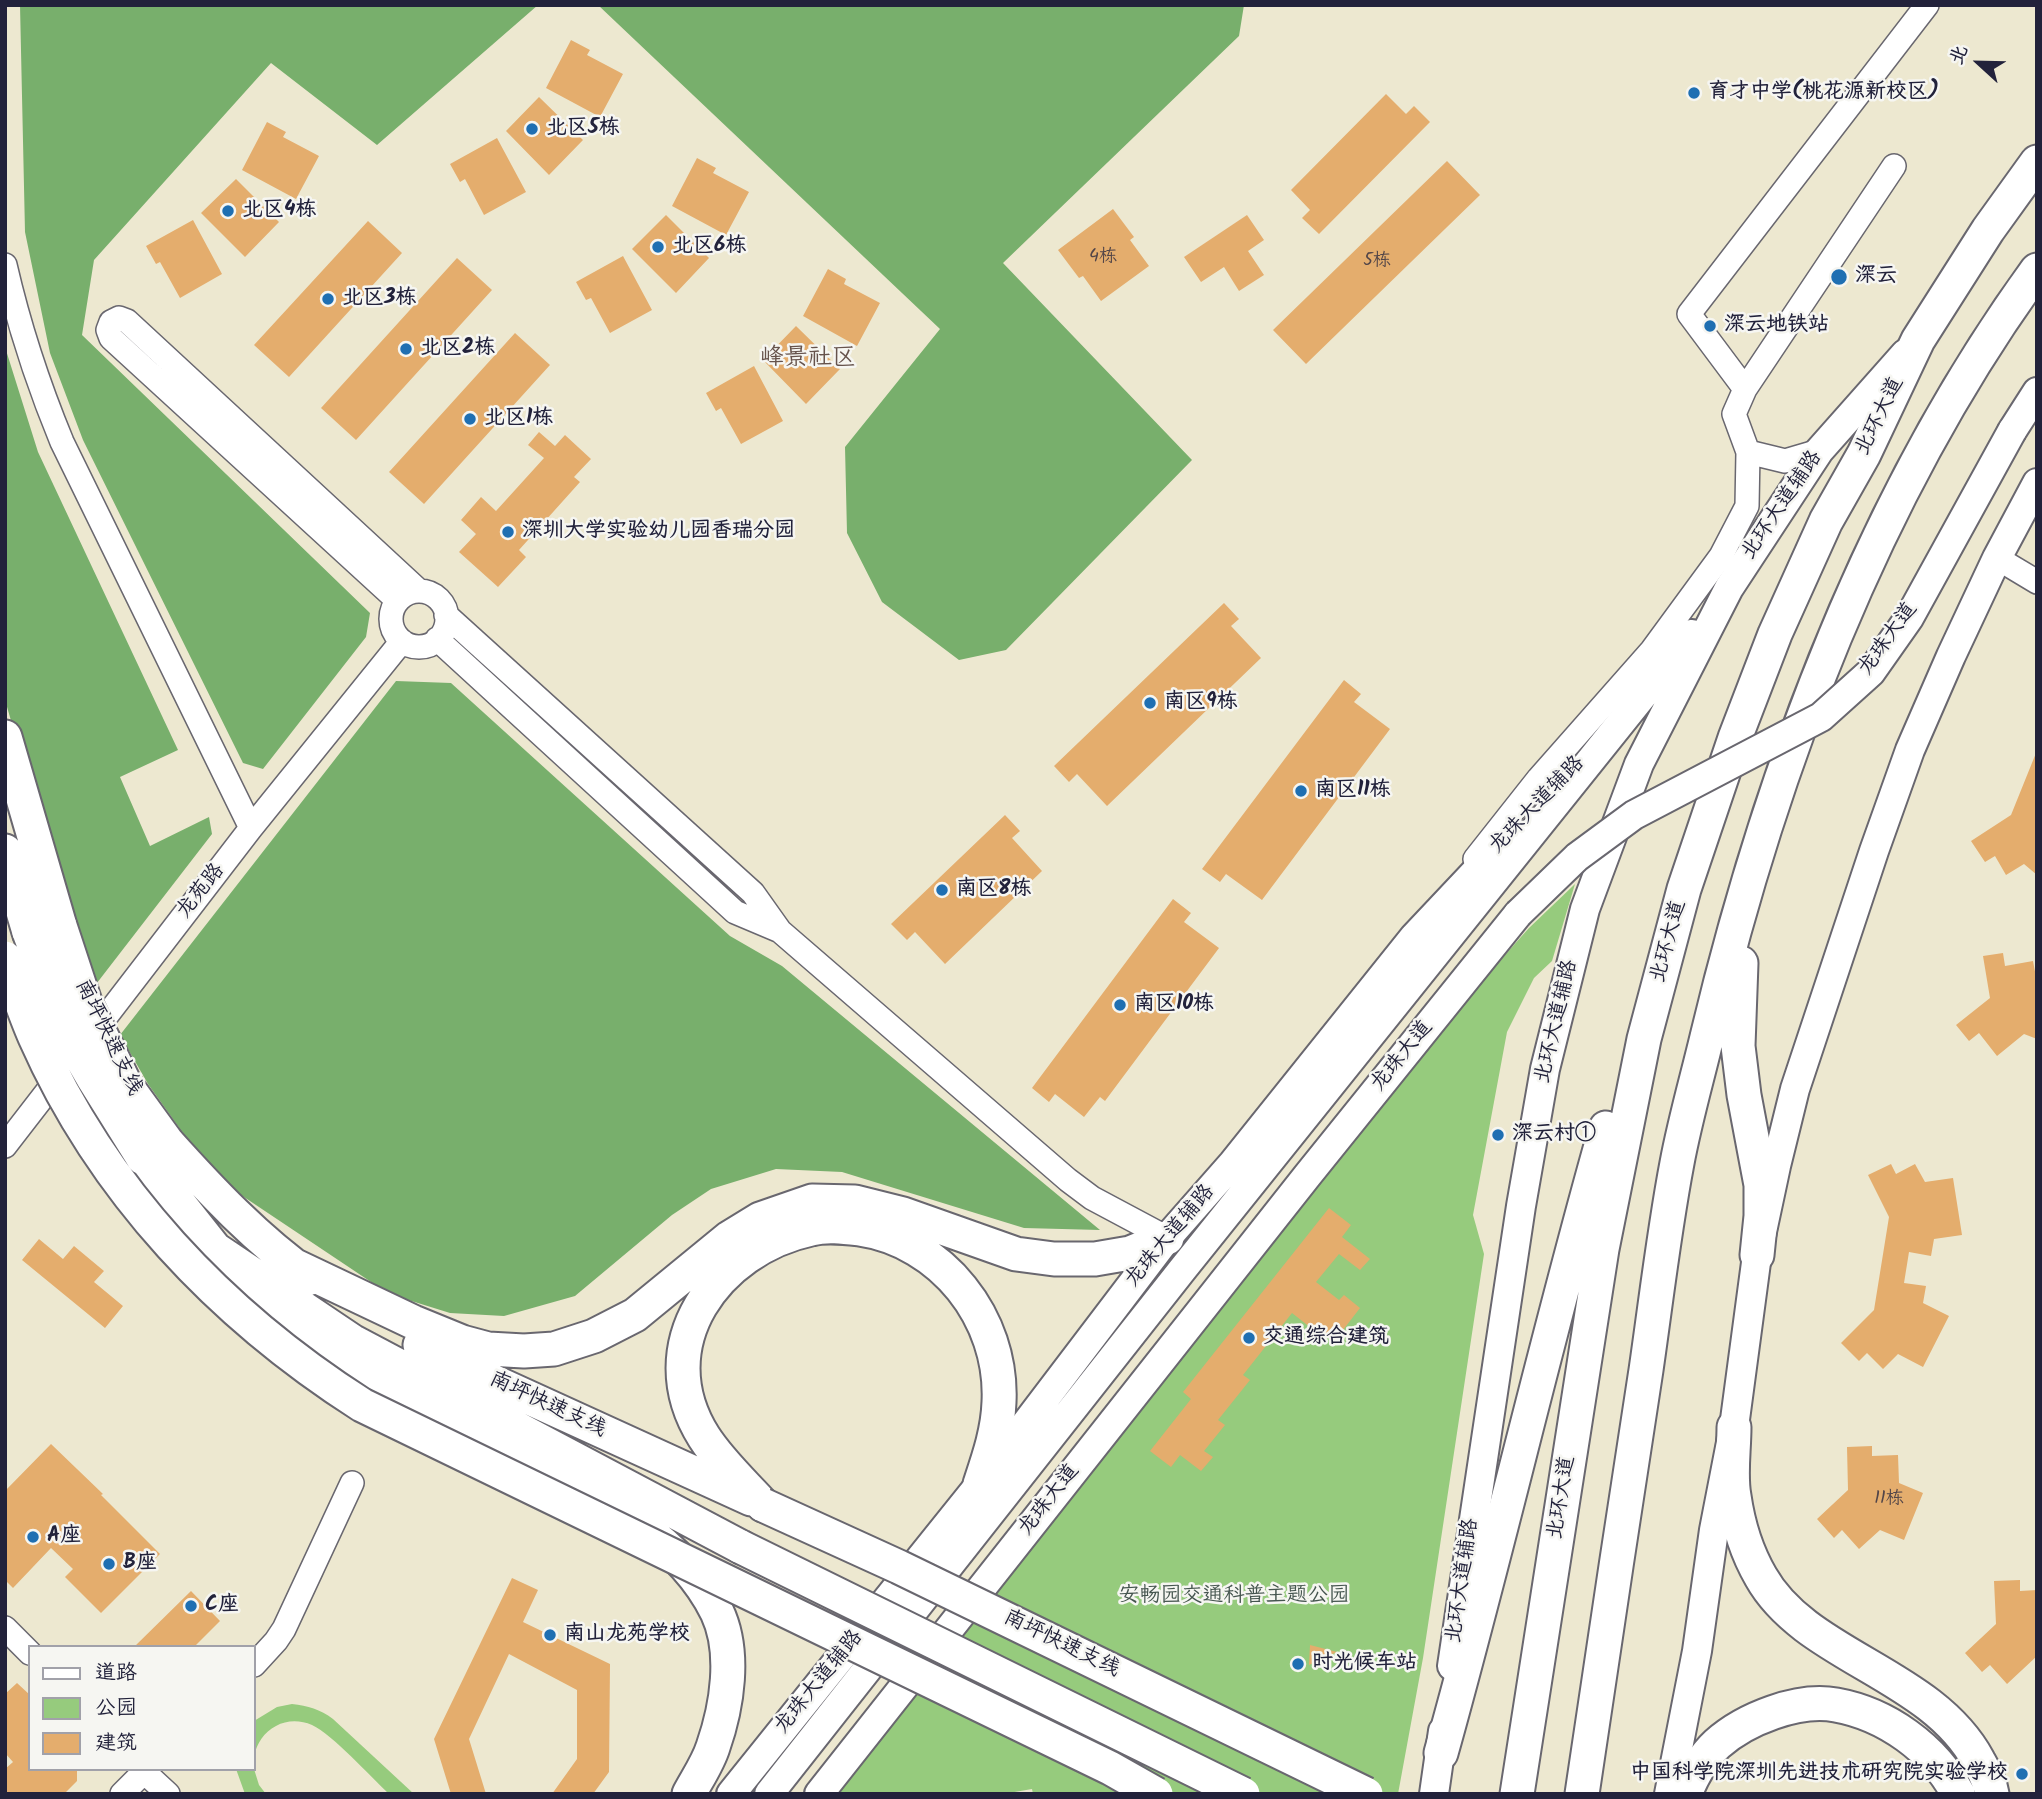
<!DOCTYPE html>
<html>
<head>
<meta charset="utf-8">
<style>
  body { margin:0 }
  #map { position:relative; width:2042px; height:1799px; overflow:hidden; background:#ede8d0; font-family:Kalam,"LXGW WenKai TC",sans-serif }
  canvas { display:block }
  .frame { position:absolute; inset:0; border:7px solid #22223b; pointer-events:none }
  .legend { position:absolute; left:28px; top:1645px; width:228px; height:126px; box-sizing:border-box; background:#f6f6f2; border:2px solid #a1a1a9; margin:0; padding:9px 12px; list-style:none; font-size:21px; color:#22223b }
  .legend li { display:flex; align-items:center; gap:14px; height:35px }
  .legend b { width:35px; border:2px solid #a1a1a9 }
  .north { position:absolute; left:1944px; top:28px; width:70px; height:70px; -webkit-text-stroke:5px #f6f6f2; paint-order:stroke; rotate:292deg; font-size:19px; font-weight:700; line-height:28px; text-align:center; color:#22223b }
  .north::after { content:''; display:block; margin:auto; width:24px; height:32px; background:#22223b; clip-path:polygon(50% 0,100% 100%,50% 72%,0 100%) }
</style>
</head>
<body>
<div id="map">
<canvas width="2042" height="1799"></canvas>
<div class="frame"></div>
<ul class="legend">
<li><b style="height:9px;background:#fff"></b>道路</li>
<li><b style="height:19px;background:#96cb7d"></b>公园</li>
<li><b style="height:19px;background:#e4ad6d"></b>建筑</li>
</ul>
<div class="north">北</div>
</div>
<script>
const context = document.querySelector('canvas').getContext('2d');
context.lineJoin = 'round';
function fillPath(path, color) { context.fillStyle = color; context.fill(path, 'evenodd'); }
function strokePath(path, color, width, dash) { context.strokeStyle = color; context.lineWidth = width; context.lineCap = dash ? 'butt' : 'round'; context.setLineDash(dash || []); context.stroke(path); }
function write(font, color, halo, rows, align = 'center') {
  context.font = font + ' Kalam,"LXGW WenKai TC",sans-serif'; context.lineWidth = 5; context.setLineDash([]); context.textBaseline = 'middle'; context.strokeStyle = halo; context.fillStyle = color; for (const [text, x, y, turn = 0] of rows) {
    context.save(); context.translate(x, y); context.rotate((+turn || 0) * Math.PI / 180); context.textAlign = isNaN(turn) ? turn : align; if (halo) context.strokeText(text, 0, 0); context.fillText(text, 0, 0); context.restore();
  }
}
fillPath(new Path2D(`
  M1575,884l-23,77 -18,17 -27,54 -34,183 11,39 -61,404 -25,136h-365l-1,-5 -29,5h-175l618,-773 83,-93z
  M292,1704c16,2 28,5 41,15l81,75h-25c-19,-18 -56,-59 -77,-69 -12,-5 -25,-5 -36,1 -12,6 -19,17 -22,30v-35l23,-14z
  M236,1769h18l5,16 7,9h-21z`), '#96cb7d');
fillPath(new Path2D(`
  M20,5h518l-161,140 -106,-82 -177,197 -12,75 288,278 -4,24 -103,132 -20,-6 -160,-323 -33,-87 -25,-121z
  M598,5h646l-5,31 -236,227 189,197 -186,190 -47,10 -77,-58 -35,-69 -2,-86 95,-118z
  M5,347l33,105 140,298 -58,27 30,69 59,-29 3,17 -122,158 -85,-292z
  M396,681l55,2 279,253 52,30 318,264 -76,-2 -182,-56 -66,-3 -65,20 -39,26 -97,81 -71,20 -54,-3 -61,-19 -154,-103 -50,-55 -37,-52 -28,-49z`), '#78af6c');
fillPath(new Path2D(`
  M571,40l19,10 -3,5 36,19 -23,43 -54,-29z
  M1386,94l20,20 8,-8 16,16 -111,112 -17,-16 8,-8 -19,-20z
  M539,97l44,43 -34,35 -43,-44z
  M267,122l19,10 -3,5 36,19 -23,43 -54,-29z
  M497,138l29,54 -42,23 -19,-36 -5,3 -10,-18z
  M697,158l19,10 -3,5 36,19 -23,43 -54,-29z
  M1447,161l33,34 -174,169 -33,-34z
  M236,179l43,43 -34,35 -44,-44z
  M1113,209l21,28 -4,3 19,26 -48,35 -18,-25 -4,2 -21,-28z
  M666,215l43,43 -33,35 -44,-44z
  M1247,215l17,25 -16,11 16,24 -25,16 -15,-24 -23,15 -17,-25z
  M193,220l29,54 -42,24 -20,-36 -4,2 -10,-18z
  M368,221l34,32 -113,124 -35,-32z
  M623,256l29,54 -42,23 -19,-35 -5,2 -10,-18z
  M457,258l35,32 -136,150 -35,-32z
  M828,269l18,10 -2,5 36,19 -23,43 -54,-30z
  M796,326l44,43 -34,35 -43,-44z
  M515,333l35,32 -126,139 -35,-32z
  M754,366l29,55 -42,23 -20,-36 -5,3 -10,-18z
  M539,432l16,14 10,-11 26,24 -17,18 6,5 -61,68 7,7 -28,30 -39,-35 17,-18 -15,-14 20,-23 15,14 48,-53 -16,-13z
  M1224,603l15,16 -8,7 30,32 -154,148 -30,-32 -8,8 -15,-16z
  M1344,680l17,14 -7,8 36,27 -128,171 -36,-26 -6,8 -18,-13z
  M2036,753l1,122 -13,-11 -18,11 -11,-19 -10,6 -14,-21 40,-26z
  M1005,815l15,16 -8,7 30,33 -97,93 -30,-32 -8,8 -16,-16z
  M1173,899l18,14 -7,9 35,26 -114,153 -5,-4 -16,20 -29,-23 -6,8 -17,-14z
  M2003,953l2,13 28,-5 4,21v57l-13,-5 -27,22 -18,-23 -10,8 -13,-16 34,-27 -7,-42z
  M1891,1164l5,10 19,-10 10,18 28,-4 9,57 -28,4 -3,17 -22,-4 -5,31 22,3 -3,17 26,13 -26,51 -25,-13 -15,15 -16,-16 -8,8 -18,-18 33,-33 15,-93 -21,-42z
  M1329,1208l22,17 -9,12 28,22 -10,11 -21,-16 -23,28 23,18 5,-5 16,13 -17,22 -7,-5 -11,14 -33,-26 -49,62 7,5 -32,40 7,5 -21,26 9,6 -12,14 -21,-16 -9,12 -21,-16 41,-52 -8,-7z
  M39,1239l24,20 11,-13 30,25 -10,11 29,24 -18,22 -83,-68z
  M51,1444l52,50 -2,1 59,59 -59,59 -36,-36 8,-8 -22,-21 -38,40 -8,-8v-89z
  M1872,1446v10l26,-1 1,28 24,10 -19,47 -24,-10 -21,19 -17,-19 -8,8 -17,-19 31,-29 -1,-43z
  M512,1578l26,12 -15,32 87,42 -1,108 -16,22h-41l25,-35v-69l-68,-36 -40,85 17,55h-35l-17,-55z
  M2020,1580v11l17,-1v66l-30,28 -17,-19 -8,7 -17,-19 31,-29 -2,-43z
  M191,1591l29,30 -26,26h-60z
  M1310,1645l27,7 -28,13z
  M17,1683l13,12v74h47v12l-13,13h-59v-25l8,-7 -8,-9v-59z`), '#e4ad6d');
const minor = new Path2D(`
  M5,265c14,61 33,119 57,177l189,386
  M1745,389l-56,-75 238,-309
  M1748,452l37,9 34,-10
  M1997,558l40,24
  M391 619a28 28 0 1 1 56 0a28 28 0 1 1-56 0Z
  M397,600l-286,-262 -3,-8 3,-8 8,-4 8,3 292,270
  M446,615l307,278 27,38 288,249 24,18 75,40
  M437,639l298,273 45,19
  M1475,859l64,-81 113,-128 69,-94 26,-50 1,-54 -14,-38 11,-25 149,-223
  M91,1036l160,-208 151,-187
  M5,1146l58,-75
  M5,1628l25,25
  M254,1665l22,-24 8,-12 68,-146
  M141,1769l27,25
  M122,1794l25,-25`);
const major = new Path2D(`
  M2012,431l25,-39
  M1452,1666l69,-460 24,-137 40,-160 54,-145 90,-176 90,-137 86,-97
  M731,1794l249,-310 187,-246 66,-75 181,-226 82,-87
  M769,1794l413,-524 510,-636
  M819,1794l488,-618 211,-262
  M1434,1794l9,-63
  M1669,1794l28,-143 17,-121 20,-103 23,-172 19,-89 19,-77 79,-238 36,-101 41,-94 46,-98 40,-75`);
const highway = new Path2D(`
  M5,737l55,189
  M5,851l24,81
  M1741,963l-3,83 6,49 17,90v31l-4,39
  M167,1142c44,49 90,98 144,136
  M143,1158l72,91 137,92 389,206
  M215,1249c38,43 79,86 127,118 59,38 125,66 188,97 71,35 150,73 187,148 19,40 10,95 -4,135 -5,16 -16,32 -24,47
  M293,1265l120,57 49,20 26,7 36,2 30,-2 40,-13 41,-21 94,-77 31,-19 52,-18 43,1 48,12 113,40 38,5h41l35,-6 37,-15
  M420,1345l46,24 285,130
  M1734,1427c0,23 -4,48 0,69 4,28 13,57 27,81 45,80 170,96 217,183 6,11 12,21 14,34
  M763,1505c-20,-22 -43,-43 -59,-68 -58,-92 13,-188 107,-208 15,-4 32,-2 48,0 83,12 144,89 140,173 -1,29 -10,55 -19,82
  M1441,1753c58,-207 106,-418 165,-625
  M1517,1794l85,-545 42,-210 40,-150 51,-151 40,-104 51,-113 38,-67 54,-114 70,-110 49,-68
  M1582,1794c21,-141 42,-283 64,-424 10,-69 18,-139 31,-207 8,-43 20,-84 30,-126 64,-268 167,-543 330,-767
  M1685,1794c7,-17 18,-37 32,-50 28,-25 81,-46 119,-39 50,9 98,43 122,89`);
strokePath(minor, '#69676f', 26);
strokePath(major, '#69676f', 32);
strokePath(highway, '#69676f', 37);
strokePath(minor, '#fff', 23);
strokePath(major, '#fff', 28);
strokePath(highway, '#fff', 33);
const majorBridge = new Path2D(`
  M1518,914l59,-57 57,-42 187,-98 50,-45 38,-54 103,-187`);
const highwayBridge = new Path2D(`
  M60,926l25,76 40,82 42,58
  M29,932l38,101 26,45 50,80
  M5,958c10,26 19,54 30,79 68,154 186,278 327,368l748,363 46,26
  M763,1505l136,62 467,227
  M741,1547l502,247`);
strokePath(majorBridge, '#69676f', 32, []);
strokePath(highwayBridge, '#69676f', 37, []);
strokePath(majorBridge, '#fff', 28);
strokePath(highwayBridge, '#fff', 33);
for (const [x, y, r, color] of [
  [1694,93,7,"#1f6fb2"],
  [532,129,7,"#1f6fb2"],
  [228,211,7,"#1f6fb2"],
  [658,247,7,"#1f6fb2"],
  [1839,277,9,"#1f6fb2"],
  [328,299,7,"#1f6fb2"],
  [1710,326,7,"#1f6fb2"],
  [406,349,7,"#1f6fb2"],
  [470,419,7,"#1f6fb2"],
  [508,532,7,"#1f6fb2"],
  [1150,703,7,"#1f6fb2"],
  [1301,791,7,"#1f6fb2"],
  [942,890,7,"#1f6fb2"],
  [1120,1005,7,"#1f6fb2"],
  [1498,1135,7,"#1f6fb2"],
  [1249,1338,7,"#1f6fb2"],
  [33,1537,7,"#1f6fb2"],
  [109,1564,7,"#1f6fb2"],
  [191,1606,7,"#1f6fb2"],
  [550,1635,7,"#1f6fb2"],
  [1298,1664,7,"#1f6fb2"],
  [2022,1774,7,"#1f6fb2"]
]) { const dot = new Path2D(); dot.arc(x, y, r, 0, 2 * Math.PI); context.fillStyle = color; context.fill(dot); strokePath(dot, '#f6f6f2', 2.5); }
write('18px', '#524548', null, [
  ["4栋",1103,258],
  ["5栋",1377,262],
  ["11栋",1889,1500]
]);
write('bold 21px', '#22223b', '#f6f6f2', [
  ["育才中学(桃花源新校区)",1708,93],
  ["北区5栋",546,129],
  ["北区4栋",242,211],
  ["北区6栋",672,247],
  ["深云",1855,277],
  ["北区3栋",342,299],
  ["深云地铁站",1724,326],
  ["北区2栋",420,349],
  ["北区1栋",484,419],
  ["深圳大学实验幼儿园香瑞分园",522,532],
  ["南区9栋",1164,703],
  ["南区11栋",1315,791],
  ["南区8栋",956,890],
  ["南区10栋",1134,1005],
  ["深云村①",1512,1135],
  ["交通综合建筑",1263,1338],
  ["A座",47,1537],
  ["B座",123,1564],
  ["C座",205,1606],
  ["南山龙苑学校",564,1635],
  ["时光候车站",1312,1664],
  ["中国科学院深圳先进技术研究院实验学校",2008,1774,"right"]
], 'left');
write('21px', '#22223b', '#f6f6f2', [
  ["北环大道",1881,417,-64],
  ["北环大道辅路",1783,506,-56],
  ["龙珠大道",1889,640,-54],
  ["龙珠大道辅路",1538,806,-46],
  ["龙苑路",202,892,-52],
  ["北环大道",1670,942,-75],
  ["北环大道辅路",1558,1022,-77],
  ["南坪快速支线",107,1038,64],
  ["龙珠大道",1403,1057,-51],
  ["龙珠大道辅路",1171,1237,-50],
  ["南坪快速支线",547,1406,25],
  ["北环大道",1563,1498,-81],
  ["龙珠大道",1050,1501,-52],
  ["北环大道辅路",1464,1581,-82],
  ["南坪快速支线",1061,1645,26],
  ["龙珠大道辅路",820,1683,-51]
]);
write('21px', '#45554f', '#f6f6f2', [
  ["安畅园交通科普主题公园",1234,1597]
]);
write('24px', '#66534c', '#f6f6f2', [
  ["峰景社区",808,360]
]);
</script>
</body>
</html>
